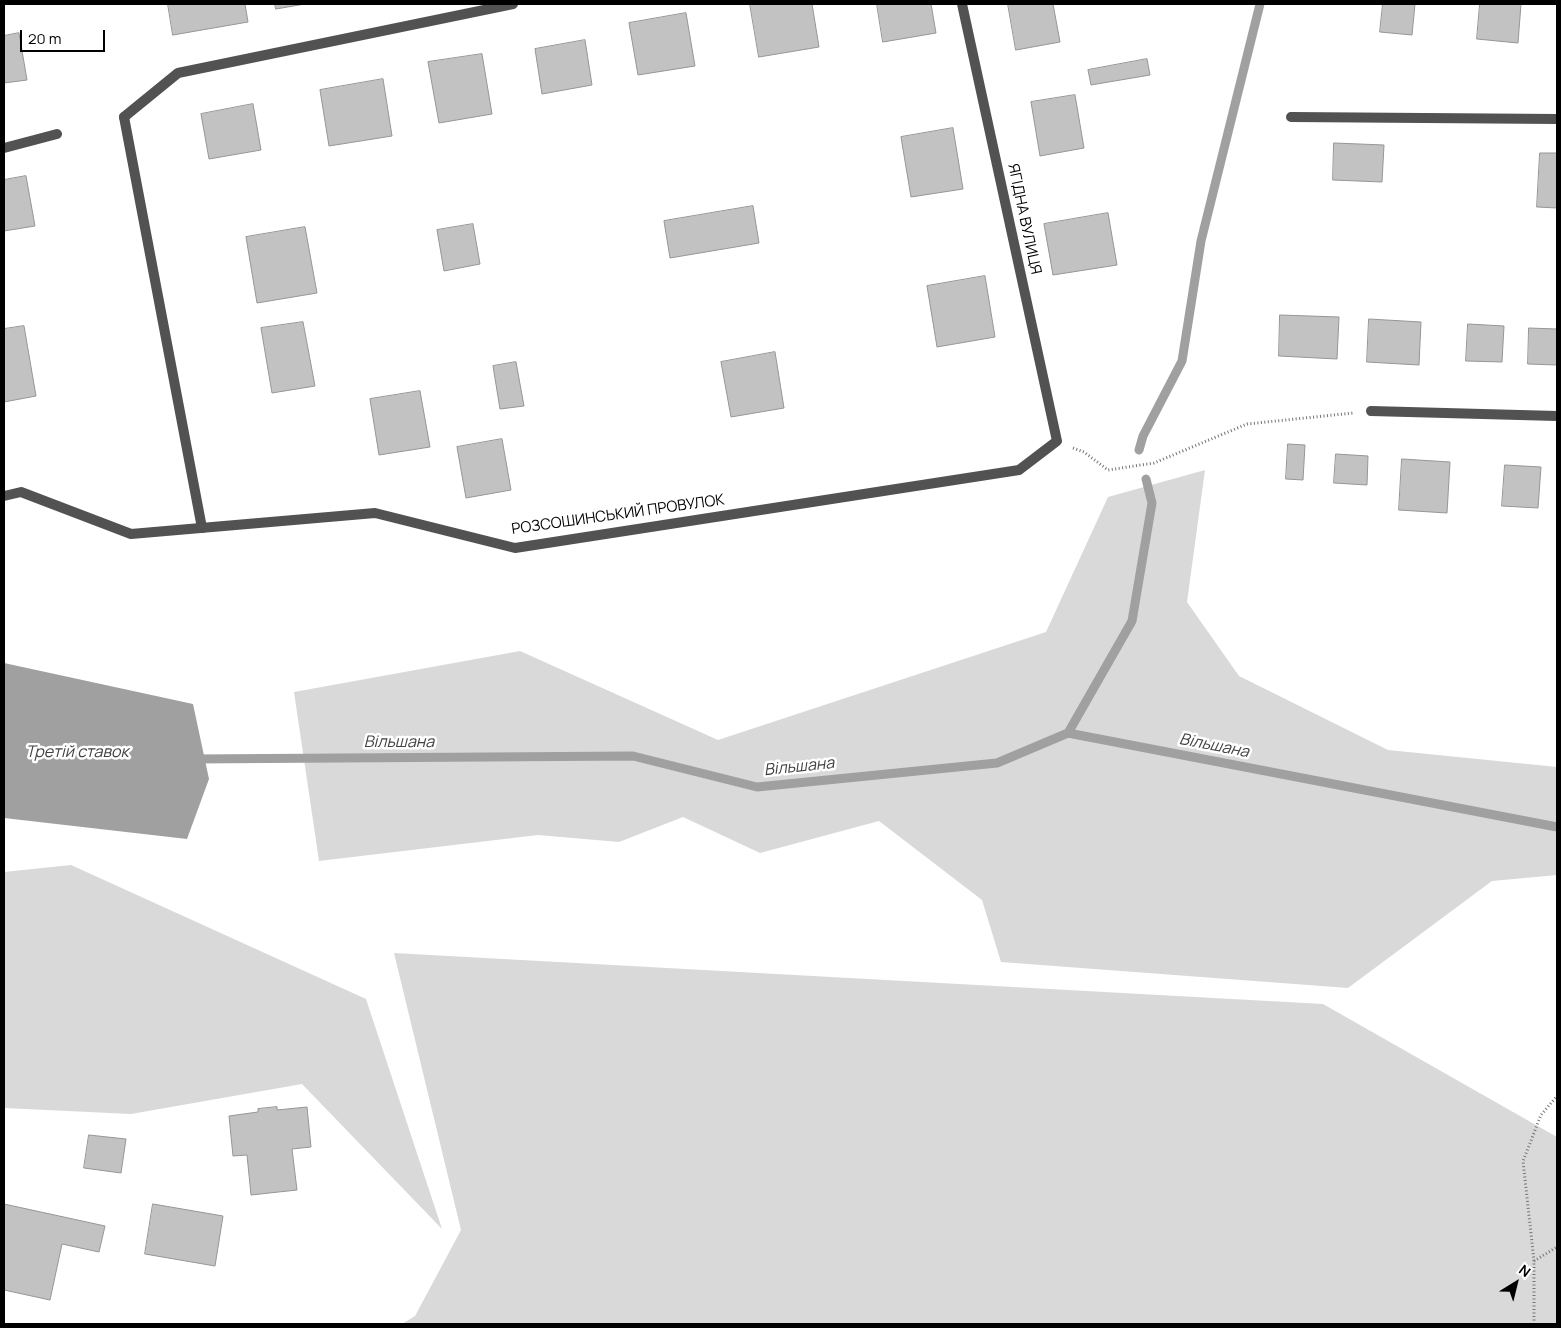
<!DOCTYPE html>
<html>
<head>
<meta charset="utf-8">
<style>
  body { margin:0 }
  #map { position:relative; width:1561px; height:1328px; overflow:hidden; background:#fff; font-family:Manrope,sans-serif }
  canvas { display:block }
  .frame { position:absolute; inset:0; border:5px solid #000; pointer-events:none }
  .north { position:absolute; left:1491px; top:1258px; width:50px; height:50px; -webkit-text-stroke:4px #fff; paint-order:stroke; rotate:36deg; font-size:14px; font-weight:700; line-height:20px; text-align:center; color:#000 }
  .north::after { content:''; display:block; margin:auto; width:18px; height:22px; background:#000; clip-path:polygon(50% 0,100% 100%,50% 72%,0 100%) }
  .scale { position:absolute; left:20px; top:30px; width:85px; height:22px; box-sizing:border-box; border:2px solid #000; border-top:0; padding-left:6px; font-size:15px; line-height:18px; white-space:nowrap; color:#000; -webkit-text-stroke:4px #fff; paint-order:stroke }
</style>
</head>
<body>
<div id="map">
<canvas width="1561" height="1328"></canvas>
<div class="frame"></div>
<div class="north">N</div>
<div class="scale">20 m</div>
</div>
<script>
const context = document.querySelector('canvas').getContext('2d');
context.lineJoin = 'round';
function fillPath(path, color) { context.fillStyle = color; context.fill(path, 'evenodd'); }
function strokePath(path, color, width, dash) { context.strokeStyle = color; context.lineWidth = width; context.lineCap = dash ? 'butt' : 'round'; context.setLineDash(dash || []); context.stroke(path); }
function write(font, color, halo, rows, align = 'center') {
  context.font = font + ' Manrope,sans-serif'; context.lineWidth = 5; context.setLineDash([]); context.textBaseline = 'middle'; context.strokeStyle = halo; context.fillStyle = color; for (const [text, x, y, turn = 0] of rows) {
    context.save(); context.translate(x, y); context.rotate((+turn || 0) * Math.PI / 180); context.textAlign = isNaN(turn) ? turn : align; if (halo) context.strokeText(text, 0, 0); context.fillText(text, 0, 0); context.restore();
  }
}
fillPath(new Path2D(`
  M1205,470l-18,132 52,74 149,74 169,17v108l-65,6 -144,107 -347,-26 -19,-62 -103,-79 -119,32 -77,-36 -64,25 -81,-7 -219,26 -25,-169 226,-41 198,89 328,-108 62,-135z
  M71,865l295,134 76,230 -140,-145 -171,30 -127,-6v-236z
  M394,953l929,51 234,133v187h-1155l13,-8 46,-86z`), '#d9d9d9');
fillPath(new Path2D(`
  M4,663l189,41 16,75 -22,60 -183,-21z`), '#a0a0a0');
strokePath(new Path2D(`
  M1139,450l4,-14 39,-75 19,-120 59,-237
  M1068,733l64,-112 20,-118 -6,-24
  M194,759l439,-3 124,31 240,-24 71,-30 489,94`), '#a0a0a0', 9);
const building = new Path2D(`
  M168,4h77l3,18 -75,13z
  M275,4h30l-29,5z
  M750,4h62l7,43 -60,10z
  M877,4h54l5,29 -53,9z
  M1008,4h45l7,38 -44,8z
  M1383,4h32l-3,31 -32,-3z
  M1480,4h41l-3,39 -41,-4z
  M686,13l9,53 -57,9 -9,-52z
  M19,33l8,47 -23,3v-47z
  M585,40l7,45 -50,9 -7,-45z
  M482,54l10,60 -53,9 -11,-61z
  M1147,59l3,16 -59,10 -3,-15z
  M383,79l9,57 -63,10 -9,-56z
  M1075,95l9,53 -44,8 -9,-54z
  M253,104l8,46 -52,9 -8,-45z
  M953,128l10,61 -52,8 -10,-60z
  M1334,143l50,2 -2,37 -49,-2z
  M1540,153h17v55l-20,-1z
  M26,176l9,50 -31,5v-51z
  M753,206l6,37 -89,15 -6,-37z
  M1108,213l9,52 -64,10 -9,-51z
  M473,224l7,40 -36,7 -7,-41z
  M305,227l12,66 -60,10 -11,-66z
  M985,276l10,61 -58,10 -10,-61z
  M1280,315l59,2 -2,42 -58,-3z
  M1369,319l52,3 -2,43 -52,-3z
  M303,322l12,64 -43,7 -11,-65z
  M1468,324l36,2 -2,36 -36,-1z
  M24,326l12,70 -32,6v-73z
  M1529,328l28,1v36l-29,-1z
  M775,352l9,56 -53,9 -10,-55z
  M516,362l8,44 -24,3 -7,-43z
  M420,391l10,56 -51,8 -9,-56z
  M502,439l9,51 -45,8 -9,-51z
  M1288,444l17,1 -2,35 -17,-1z
  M1336,454l32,2 -1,29 -33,-2z
  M1402,459l48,3 -3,51 -48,-3z
  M1505,465l36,2 -3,41 -36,-2z
  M277,1107v3l30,-3 4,40 -19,2 5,41 -46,5 -4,-40 -14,1 -4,-40 29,-4v-3z
  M89,1135l37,4 -5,34 -37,-5z
  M4,1204l101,22 -6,26 -37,-8 -12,56 -46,-10z
  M153,1204l70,12 -8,50 -70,-12z`);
fillPath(building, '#c2c2c2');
strokePath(building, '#969696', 1);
strokePath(new Path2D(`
  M1073,448l11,4 24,18 46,-7 93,-39 106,-11
  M1534,1261l23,-14
  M1534,1324v-63l-11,-100 18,-46 16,-19`), '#747474', 3, [1, 2.5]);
strokePath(new Path2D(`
  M124,117l78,411`), '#525252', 10);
strokePath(new Path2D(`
  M124,117l54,-44 335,-69
  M1291,117l266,2
  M4,148l53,-14
  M1371,411l186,5
  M4,496l17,-4 110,42 244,-21 140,35 504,-78 38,-29 -95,-437`), '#525252', 10);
write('15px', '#000', '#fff', [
  ["ЯГІДНА ВУЛИЦЯ",1024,219,78],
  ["РОЗСОШИНСЬКИЙ ПРОВУЛОК",618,515,-8]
]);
write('italic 16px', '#414141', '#fff', [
  ["Вільшана",399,743],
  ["Вільшана",1214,746,11],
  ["Третій ставок",77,753],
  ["Вільшана",799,767,-6]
]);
</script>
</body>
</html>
